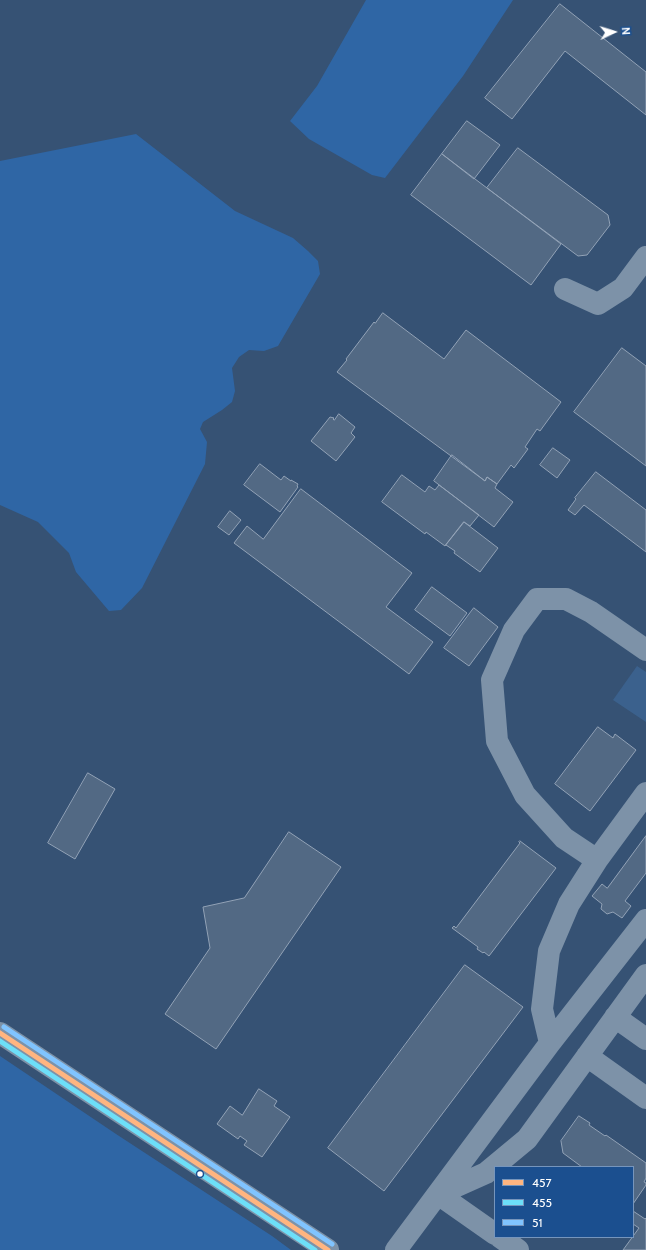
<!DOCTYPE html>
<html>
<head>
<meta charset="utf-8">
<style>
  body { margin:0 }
  #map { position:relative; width:646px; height:1250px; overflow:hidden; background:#365274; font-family:Cabin,sans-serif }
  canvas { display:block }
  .legend { position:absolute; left:494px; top:1166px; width:140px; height:72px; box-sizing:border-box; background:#1b4f8f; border:1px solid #7695bc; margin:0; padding:5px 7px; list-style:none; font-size:12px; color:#fff }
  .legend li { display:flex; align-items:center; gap:8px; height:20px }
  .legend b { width:20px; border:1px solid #7695bc }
  .north { position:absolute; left:594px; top:12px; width:40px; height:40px; -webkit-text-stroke:3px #1b4f8f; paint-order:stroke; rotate:86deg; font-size:11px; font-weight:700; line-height:16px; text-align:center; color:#fff }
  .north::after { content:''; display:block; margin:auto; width:14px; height:18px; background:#fff; clip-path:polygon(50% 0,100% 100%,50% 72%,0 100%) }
</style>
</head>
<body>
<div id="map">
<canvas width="646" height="1250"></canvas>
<ul class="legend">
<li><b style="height:5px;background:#ffb580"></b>457</li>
<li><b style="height:5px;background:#6ddff8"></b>455</li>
<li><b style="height:5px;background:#80c4ff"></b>51</li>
</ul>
<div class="north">N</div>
</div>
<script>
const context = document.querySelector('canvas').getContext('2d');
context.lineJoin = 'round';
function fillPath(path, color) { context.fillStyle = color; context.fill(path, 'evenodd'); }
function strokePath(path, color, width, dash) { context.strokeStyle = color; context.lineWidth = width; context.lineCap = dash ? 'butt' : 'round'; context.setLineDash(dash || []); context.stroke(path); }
fillPath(new Path2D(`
  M366,0h147l-50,76 -78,102 -13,-3 -63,-36 -19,-18 27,-35z
  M136,134l99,77 58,27 15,13 10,10 2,13 -42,72 -14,5 -15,-1 -10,7 -7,11 3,23 -3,11 -10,8 -19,12 -3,7 7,13 -2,22 -63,124 -21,22 -12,1 -33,-39 -7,-19 -31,-31 -38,-17v-344z
  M0,1056l116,78 156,102 19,14h-291z`), '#2f66a5');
fillPath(new Path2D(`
  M637,666l9,6v50l-33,-22z`), '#3b618d');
const building = new Path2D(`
  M560,4l86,68v43l-81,-64 -53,68 -27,-21z
  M467,121l33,24 -26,34 -32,-25z
  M518,148l90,67 2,10 -23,30 -9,1 -91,-68z
  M442,154l119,90 -30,41 -120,-90z
  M383,313l61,46 22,-29 95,72 -21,29 -3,-2 -12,18 3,2 -14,19 -3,-3 -14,19 -10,-7 -2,4 -148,-109 10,-12 -1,-1 28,-37 1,1z
  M622,348l24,18v100l-72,-54z
  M339,414l16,13 -4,6 4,4 -19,24 -25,-20 19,-24 4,1 -1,1 1,1z
  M553,448l17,12 -13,18 -17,-13z
  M452,455l33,26 2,-4 10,7 -2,4 18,14 -19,25 -60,-46z
  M260,464l21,16 3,-4 7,5v-1l7,4 -1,2 1,1 -18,25 -36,-27z
  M596,472l50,38v42l-62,-47 -9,10 -7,-5 8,-11 -1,-1z
  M402,475l23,17 4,-6 6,4 4,-5 40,30 -9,11 -6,-4 -19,24 -19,-14 -1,2 -43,-32z
  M301,489l111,84 -26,34 47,35 -24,32 -175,-131 13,-17 16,13z
  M230,511l11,9 -12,15 -11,-8z
  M464,522l34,26 -18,24 -26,-19 1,-2 -9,-6z
  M432,587l35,26 -17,23 -35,-26z
  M474,608l24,19 -29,39 -25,-18z
  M598,727l15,11 2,-4 21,16 -46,61 -35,-27z
  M88,773l27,16 -40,70 -27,-16z
  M289,832l52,35 -125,182 -51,-35 45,-66 -7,-41 41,-9z
  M646,836v37l-21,28 6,5 -9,12 -9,-6 -6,2 -6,-5 1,-5 -10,-8 10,-12 5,4z
  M520,841l36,27 -67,88 -5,-4 -1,1 -6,-4 1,-2 -26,-19 2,-2 2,2 64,-85 -1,-1z
  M465,965l58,42 -139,184 -56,-43z
  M259,1089l18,12 -3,5 16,11 -28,40 -18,-12 3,-4 -7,-5 -2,3 -21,-15 13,-18 12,9z
  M579,1116l11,7 -1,2 16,11 1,-1 40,28v15l-2,4 2,1v2l-13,19v-37h-51l-19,-14 -2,-12z
  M633,1211l12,8 1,-1v32h-23l16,-22 -6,-4z`);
fillPath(building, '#526984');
strokePath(building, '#92a2b6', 1);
strokePath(new Path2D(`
  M565,289l33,15 25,-16 23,-31
  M597,860l-33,-22 -39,-43 -28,-54 -5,-61 22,-50 23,-31h29l25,13 55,38
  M615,1017l31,22
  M0,1033l328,217
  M550,1043l-8,-34 7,-58 20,-47 28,-44 49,-67
  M587,1056l59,42
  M438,1194l57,40
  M439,1194l47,-21 41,-34 119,-164
  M500,1237l18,13
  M396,1250l154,-207 96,-123`), '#7d92a8', 22);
strokePath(new Path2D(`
  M0,1033l328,217`), '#ffb580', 5);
strokePath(new Path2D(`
  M0,1041l315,209`), '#6ddff8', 5);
strokePath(new Path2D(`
  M4,1027l328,217`), '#80c4ff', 5);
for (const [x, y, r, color] of [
  [200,1174,3.5,"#fff"]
]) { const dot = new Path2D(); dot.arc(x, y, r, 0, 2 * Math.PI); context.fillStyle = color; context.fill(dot); strokePath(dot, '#1b4f8f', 1.5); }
</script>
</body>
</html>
